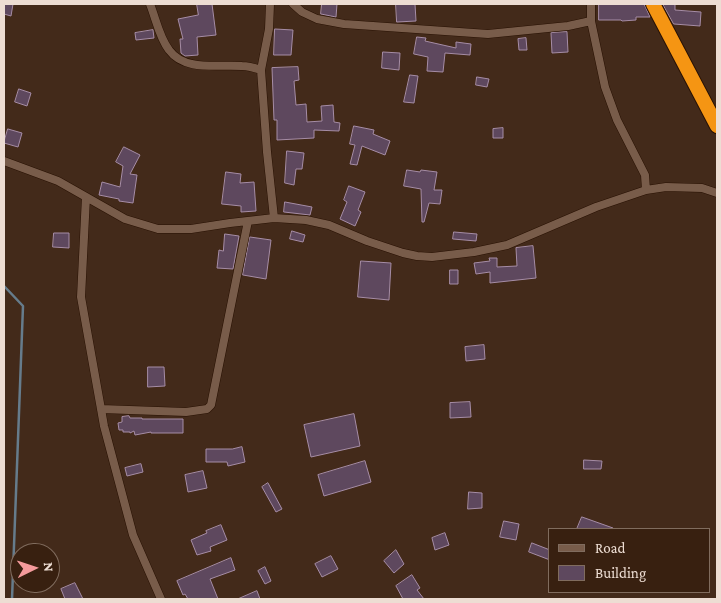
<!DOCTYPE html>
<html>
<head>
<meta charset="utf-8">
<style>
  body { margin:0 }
  #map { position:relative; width:721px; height:603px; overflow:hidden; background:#432a1a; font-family:"Crimson Pro",serif }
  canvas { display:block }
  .frame { position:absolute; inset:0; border:5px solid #edddd3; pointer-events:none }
  .legend { position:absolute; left:548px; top:528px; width:162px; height:65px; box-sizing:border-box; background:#382010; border:1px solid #806c5e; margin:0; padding:6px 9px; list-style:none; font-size:15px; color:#edddd3 }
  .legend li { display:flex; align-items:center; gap:10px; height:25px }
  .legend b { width:25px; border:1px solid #806c5e }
  .north { position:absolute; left:10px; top:543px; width:50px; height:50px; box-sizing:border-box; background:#382010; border:1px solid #806c5e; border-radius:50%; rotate:86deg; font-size:14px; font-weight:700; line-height:20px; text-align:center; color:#edddd3 }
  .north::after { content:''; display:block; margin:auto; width:18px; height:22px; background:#f59b9c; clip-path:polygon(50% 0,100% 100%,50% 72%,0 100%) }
</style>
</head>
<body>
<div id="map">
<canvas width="721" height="603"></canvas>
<div class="frame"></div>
<ul class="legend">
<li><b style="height:6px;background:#785c4a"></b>Road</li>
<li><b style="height:14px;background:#5e485e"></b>Building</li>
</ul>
<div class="north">N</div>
</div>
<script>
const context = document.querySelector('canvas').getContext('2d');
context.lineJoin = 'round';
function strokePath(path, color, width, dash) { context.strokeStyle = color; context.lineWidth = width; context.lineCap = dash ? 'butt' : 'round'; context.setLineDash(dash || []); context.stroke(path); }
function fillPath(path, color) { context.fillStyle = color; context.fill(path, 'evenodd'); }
strokePath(new Path2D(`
  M4,286l19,20 -11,293`), '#667c8c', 2.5);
const building = new Path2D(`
  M4,4h9l-2,12 -7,-2z
  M197,4h15l4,31 -19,2 1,18 -13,1 -4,-3 -1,-14h3l-5,-20 20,-4z
  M322,4h15l-1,13 -15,-3z
  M396,4h19l1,17 -19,1z
  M599,4h45l6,13h-14v3l-14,1 -1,-1h-22z
  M663,4h12v6l26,2 -1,14 -26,-2z
  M275,29l18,1 -2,25h-17z
  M153,30l1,8 -18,2 -1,-7z
  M567,32l1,20 -16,1 -1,-20z
  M417,37l9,1 -1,3 31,7v-6l15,2 -1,11 -25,-2 -2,19 -16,-1 1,-14 -14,-3z
  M526,38l1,12h-8l-1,-11z
  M383,52l17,1 -1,17 -17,-2z
  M298,67l1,13 -5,1 2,24 10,-1 1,18 15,-1 -1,-15 12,-1 1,17 6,1 -1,8 -25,-1v8l-37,2v-20h-3l-2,-52z
  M410,75l8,1 -4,27 -10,-1z
  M477,77l12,2 -2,8 -11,-2z
  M19,89l12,4 -4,13 -12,-4z
  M354,126l20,4 -1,4 17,7 -5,14 -23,-9 -5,19 -7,-1 5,-19 -5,-1z
  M503,128v10h-10v-9z
  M8,129l14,4 -4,14 -14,-4z
  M124,147l16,8 -10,19 7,1 -4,28 -14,-2v-2l-20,-4 3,-13 18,5 3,-21 -7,-4z
  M287,151l17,2 -2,16h-6l-2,16 -9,-2z
  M407,170l13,2 1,-2 16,2 -3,18h8l-2,14 -11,-1 -5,19h-2l-1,-33 -17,-3z
  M226,172l15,2 -1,9 14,-1 2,29 -15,1v-6l-19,-2z
  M349,186l16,6 -7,18 3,2 -6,14 -15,-7 7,-17 -3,-2z
  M285,202l27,5 -2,8 -26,-3z
  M292,231l13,4 -2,7 -13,-3z
  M454,232l23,2 -1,7 -23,-2z
  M54,233h15v15l-16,-1z
  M225,234l14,2 -6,33 -16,-1 2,-18 4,1z
  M250,237l21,3 -5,39 -23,-4z
  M533,246l3,32 -46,5v-11l-14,2 -2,-11 16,-2 -1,-3h8v9l20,-1 -1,-18z
  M361,261l30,2 -2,37 -31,-3z
  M450,270h8v14h-8z
  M484,345l1,14 -19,2 -1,-14z
  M148,367h16l1,19 -17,1z
  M470,402l1,15 -21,1v-15z
  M354,414l6,32 -49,11 -7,-32z
  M129,416l1,2h12v1h41v14h-32v-1l-16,3 -1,-4 -4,2v-1h-7v-2h-4l-1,-7 4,-1v-5z
  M242,447l3,15 -17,4 -1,-4h-21v-13h26z
  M584,460l18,1 -1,8h-17z
  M365,461l6,21 -47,14 -6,-21z
  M141,464l2,8 -16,4 -2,-8z
  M203,471l4,17 -19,4 -3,-17z
  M268,483l14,26 -6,3 -14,-25z
  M469,492l13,1v15l-14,1z
  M582,517l31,11v1h-36z
  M504,521l15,3 -3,16 -16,-3z
  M221,525l6,15 -17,7 1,4 -14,4 -6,-15 16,-7 -1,-2z
  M445,533l4,12 -14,5 -3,-12z
  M532,543l18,7v10l-21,-8z
  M396,550l8,14 -10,9 -10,-12z
  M331,556l7,13 -16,8 -7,-13z
  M231,558l4,12 -25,9 8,20h-30l-3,-5 -2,1 -6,-14z
  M265,567l6,14 -6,3 -7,-13z
  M412,575l8,13 -3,2 7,9h-21l-7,-13z
  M75,583l8,16h-18l-4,-10z
  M257,591l3,8h-22z`);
fillPath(building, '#5e485e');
strokePath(building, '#a68da6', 1);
const street = new Path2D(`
  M150,4c6,15 9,33 19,46 16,22 49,14 73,16 6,0 13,2 19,4l6,82 7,66
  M293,4l9,8 15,7 27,5 144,10 80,-8 23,-5
  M591,4v17l14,66 12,33 28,55 1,15
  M261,70l8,-41 1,-25
  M4,161l54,20 67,38 33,10h33l39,-6 44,-5 32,2 23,5 38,16 36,12 14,3 15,1 42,-5 33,-7 89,-38 50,-17 20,-3 36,1 15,5
  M86,197l-5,100 20,112 3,17 29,109 28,64
  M101,409l85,3 21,-3 4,-4 37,-184`);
const highway = new Path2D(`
  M653,4l64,122`);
strokePath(street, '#281103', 9);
strokePath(highway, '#281103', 16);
strokePath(street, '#785c4a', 8);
strokePath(highway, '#f59513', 14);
</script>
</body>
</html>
